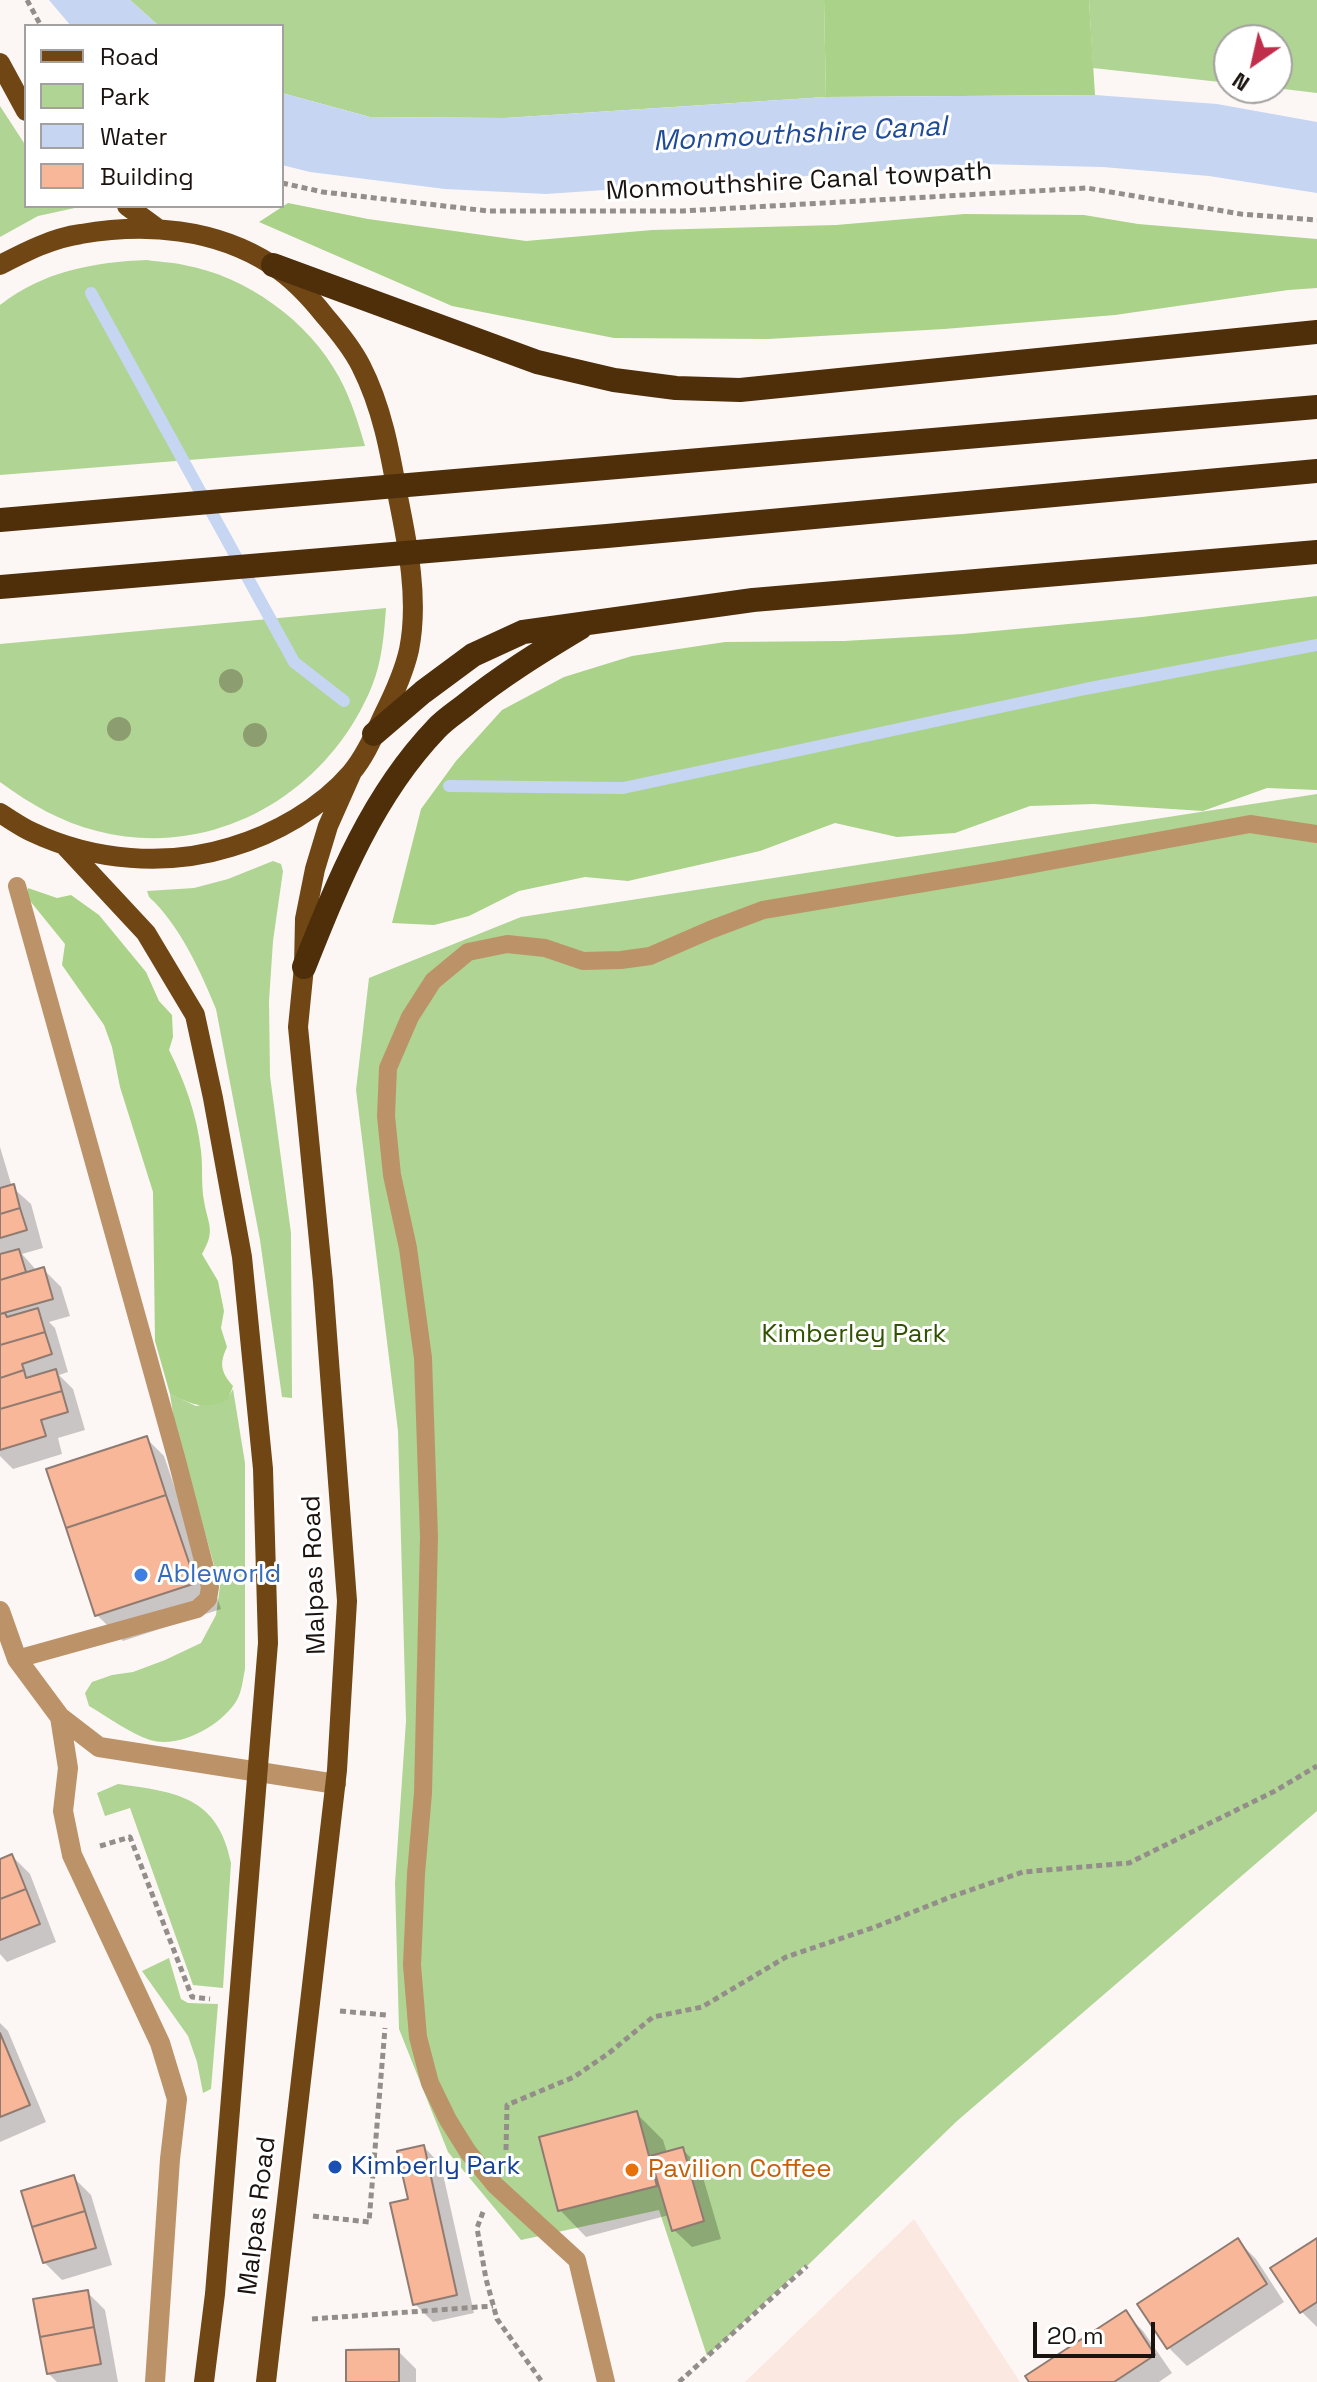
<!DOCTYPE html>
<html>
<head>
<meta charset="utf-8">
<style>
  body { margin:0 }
  #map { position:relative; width:1317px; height:2382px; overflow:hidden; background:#fcf7f5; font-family:"Space Grotesk",sans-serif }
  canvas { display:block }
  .legend { position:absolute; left:24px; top:24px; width:260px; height:184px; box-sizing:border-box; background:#fff; border:2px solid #a3a19f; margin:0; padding:10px 14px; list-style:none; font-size:24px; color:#1a130f }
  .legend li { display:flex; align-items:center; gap:16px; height:40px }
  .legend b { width:40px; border:2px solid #a3a19f }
  .north { position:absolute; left:1213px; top:24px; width:80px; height:80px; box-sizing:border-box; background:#fff; border:2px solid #a3a19f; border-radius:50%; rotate:214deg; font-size:22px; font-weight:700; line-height:32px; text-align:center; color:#1a130f }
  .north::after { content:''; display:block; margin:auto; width:28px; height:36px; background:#bf2f4b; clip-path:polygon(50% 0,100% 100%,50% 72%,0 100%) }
  .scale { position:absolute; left:1033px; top:2322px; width:122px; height:36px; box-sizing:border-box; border:4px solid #1a130f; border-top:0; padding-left:10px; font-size:24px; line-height:28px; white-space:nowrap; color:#1a130f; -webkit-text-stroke:6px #fff; paint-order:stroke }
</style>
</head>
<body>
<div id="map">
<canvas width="1317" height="2382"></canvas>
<ul class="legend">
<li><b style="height:10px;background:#704614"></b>Road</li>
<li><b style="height:22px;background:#b0d493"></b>Park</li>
<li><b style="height:22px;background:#c5d5f2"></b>Water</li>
<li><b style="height:22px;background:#f8b799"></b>Building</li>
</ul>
<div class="north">N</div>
<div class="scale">20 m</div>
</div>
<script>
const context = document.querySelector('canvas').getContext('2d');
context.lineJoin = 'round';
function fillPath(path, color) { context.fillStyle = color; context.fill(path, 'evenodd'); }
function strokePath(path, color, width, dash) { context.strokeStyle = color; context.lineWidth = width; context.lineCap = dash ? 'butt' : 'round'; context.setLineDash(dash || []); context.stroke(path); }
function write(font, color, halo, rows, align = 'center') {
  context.font = font + ' "Space Grotesk",sans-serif'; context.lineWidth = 6; context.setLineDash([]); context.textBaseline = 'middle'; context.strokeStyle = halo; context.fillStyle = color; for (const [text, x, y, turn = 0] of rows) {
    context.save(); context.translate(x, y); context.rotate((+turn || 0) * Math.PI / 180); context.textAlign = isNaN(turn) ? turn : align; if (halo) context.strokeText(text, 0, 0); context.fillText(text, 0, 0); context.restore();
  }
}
fillPath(new Path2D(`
  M914,2219l106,163h-275z`), '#fbe8e0');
fillPath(new Path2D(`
  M130,0h694l2,97 -321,21 -135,-1 -88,-24v-67h-123z
  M1089,0h228v93l-42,-5 2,-48h-48v43l-136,-15z
  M0,106l26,40v60h58l-46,10 -38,21z
  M147,260c13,2 25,2 37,5 62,11 125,56 155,112 12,22 19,45 26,69l-365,29v-170c43,-34 95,-43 147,-45z
  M386,608c-2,27 -4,53 -14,78 -44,108 -159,175 -275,145 -36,-9 -67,-27 -97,-49v-138z
  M1317,794v1017l-360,310 -150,145 -2,-1 -98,91 -48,-146 -138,30 -73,-88 -49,-123 -4,-146 11,-162 -8,-290 -42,-341 13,-112 152,-61z
  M273,861l8,3 2,7 -10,70 -4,60 1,75 21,157 1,165 -10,-1 -22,-157 -44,-231c-15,-37 -37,-85 -67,-112l-2,-6 47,-3 34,-9z
  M233,1389l12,74v206c-2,10 -3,22 -8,31 -15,25 -57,49 -87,40 -21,-7 -42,-23 -61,-34l-4,-13 7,-11 20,-7 21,-3 32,-12 36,-17 15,-28 4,-29 -45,-159 -5,-33 26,12 31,-6z
  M118,1784c59,8 100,13 113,79l-8,125 -30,-3 -63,-177 -25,8 -8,-23z
  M169,1958l12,41 7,4 30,1 -7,85 -8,4 -6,-31 -9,-26 -46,-65z`), '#b0d493');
fillPath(new Path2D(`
  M824,0h265l6,95 -269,2z
  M288,203l80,16 158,22 126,-11 184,-5 128,-11 120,1 54,9 179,15v49l-29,2 -173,25 -171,14 -176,10 -154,-1 -162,-32 -193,-84z
  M1317,596v194l-50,-2 -64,23 -109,-7 -64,2 -75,27 -58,4 -62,-14 -75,28 -132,30 -43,-4 -66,14 -50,25 -35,9 -42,-2 29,-114 35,-48 46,-51 62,-33 68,-21 93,-14 119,-1 119,-7 179,-17z
  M28,888l29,10 14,-3 28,20 47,57 13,29 13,14 1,22 -4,13c16,32 28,65 32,101 2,16 0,34 3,50 4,24 12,29 -2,53l16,27 6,30 -3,17 6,19c-8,17 -6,25 6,39l-5,14c-25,10 -35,5 -58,-6l-15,-53 -2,-149 -33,-105 -8,-40 -8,-22 -42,-60 3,-21 -39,-48z`), '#aad288');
fillPath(new Path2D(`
  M49,0h81l29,26h-88z
  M282,93l88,24 135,1 321,-21 269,-2 122,9 100,18v71l-108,-17 -106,-9 -122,-3 -435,30 -101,-5 -135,-17 -28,-7z`), '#c5d5f2');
fillPath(new Path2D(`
  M0,1147l12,40 19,17 12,44 -21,6 15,17 6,-2 18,18 9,29 -21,6 6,6 13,44 -9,3 14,14 12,41 -27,8 4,16 -49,15 -13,-13z
  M146,1438l18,18 20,59 8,9 29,85 -98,32 -26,-26z
  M12,1856l18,18 26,68 -49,20 -7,-8v-93z
  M0,2023l8,8 38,91 -46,20z
  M637,2114l26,26 4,13 15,-4 18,18 21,72 -29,8 -18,-17 -5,-15 -83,22 -26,-27z
  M424,2147l17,18 33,148 -41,9 -18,-18 -5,-103z
  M73,2177l18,18 21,70 -50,15 -18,-18z
  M1317,2240v87l-15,-15z
  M1238,2241l18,18 28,43 -97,64 -18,-18 -29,-43z
  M87,2292l18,18 13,72h-61l-9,-9z
  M1125,2313l18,18 29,42 -13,9h-128z
  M398,2351l18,18v13h-67z`), '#0003');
strokePath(new Path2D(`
  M91,293l203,369 50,39
  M449,786l174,2 462,-99 232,-44`), '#c5d5f2', 12);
const building = new Path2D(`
  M14,1184l6,24 -20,6v-26z
  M20,1208l7,22 -27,8v-24z
  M19,1249l7,23 -26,8v-26z
  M44,1267l9,32 -53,15v-34z
  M38,1308l7,24 -45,13v-31l5,-1 2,4z
  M45,1332l7,22 -30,10 2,6 -24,8v-33z
  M56,1369l6,22 -62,18v-31l24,-8 2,8z
  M62,1391l6,21 -27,8 5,16 -46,14v-41z
  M147,1436l19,59 -100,33 -20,-59z
  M166,1495l30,88 -101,33 -29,-88z
  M12,1854l14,35 -26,10v-40z
  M26,1889l14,35 -40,16v-41z
  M0,2033l30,72 -30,12z
  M637,2111l20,75 -99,25 -19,-74z
  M424,2145l33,150 -44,10 -23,-102 18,-4 -11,-48z
  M683,2147l21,74 -32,10 -22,-75z
  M74,2175l11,36 -53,16 -11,-36z
  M85,2211l11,37 -53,15 -11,-36z
  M1238,2238l29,46 -100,65 -30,-45z
  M1317,2238v64l-17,11 -30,-45z
  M88,2290l6,37 -54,10 -7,-38z
  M1126,2310l29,45 -41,27h-85l-4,-6z
  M94,2327l7,37 -54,10 -7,-37z
  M399,2349v33h-53v-32z`);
fillPath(building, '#f8b799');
strokePath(building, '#8f7b71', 2);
strokePath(new Path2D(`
  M27,0l14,26
  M282,183l41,9 165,19h195l404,-23 154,26 76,6
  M100,1846l30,-9 62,160 18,2
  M340,2011l46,4 -1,3
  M506,2150l1,-45 67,-28 35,-24 44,-36 49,-10 84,-50 89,-30 78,-31 70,-24 106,-9 146,-72 42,-25
  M483,2212l-6,16 9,51 11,40 45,63
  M313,2216l56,6 16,-194
  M312,2319l181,-13
  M679,2382l128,-116`), '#948e8b', 5, [6, 4]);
strokePath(new Path2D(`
  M17,1659l180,-50 11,-10 2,-12 -34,-130 -159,-571
  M606,2382l-29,-122 -82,-75 -27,-33 -20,-32 -18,-37 -12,-46 -6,-72 4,-91 7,-81 6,-256 -6,-179 -15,-110 -16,-73 -6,-59 2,-48 22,-51 23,-36 35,-29 39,-8 38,4 38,13 38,-1 29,-4 60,-26 53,-20 232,-39 255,-47 67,10`), '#bc9369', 18);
strokePath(new Path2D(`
  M0,1611l17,48 43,58 39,30 237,37
  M60,1717l8,51 -5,43 9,44 88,188 17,56 -7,60 -15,223`), '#bc9369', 20);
strokePath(new Path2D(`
  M0,63l26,48
  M127,206l30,22
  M0,265c25,-13 52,-27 81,-31 65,-11 134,-6 191,31 20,13 38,32 53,51 13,15 27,32 36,50 21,41 29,86 37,131 10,49 21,103 11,153 -5,22 -15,44 -25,64 -9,19 -19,43 -33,59 -30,35 -76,61 -120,74 -64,20 -138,14 -199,-15 -11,-5 -22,-13 -32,-19
  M65,846l81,87 49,82 18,83 29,159 21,212 5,174 -53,651 -11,88
  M266,2382l71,-612 10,-169 -24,-319 -25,-255 6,-60 1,-48 10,-50 13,-43 24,-54`), '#704614', 20);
strokePath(new Path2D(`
  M273,265l264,97 77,18 62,8 64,2 577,-58
  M0,520l1317,-113
  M0,587l607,-51 710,-65
  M374,734l49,-42 50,-37 50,-23 230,-32 564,-48
  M304,967c34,-85 68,-171 132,-238 8,-9 19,-16 28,-23 37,-30 76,-54 116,-78`), '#4e2f0a', 24);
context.fillStyle = '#8c9d6f';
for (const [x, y] of [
  [231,681],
  [119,729],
  [255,735]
]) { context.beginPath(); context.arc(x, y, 12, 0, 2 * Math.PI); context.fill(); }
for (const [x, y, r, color] of [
  [141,1575,8,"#3f7fe0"],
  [335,2167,8,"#1a4fb4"],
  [632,2170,8,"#e8710a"]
]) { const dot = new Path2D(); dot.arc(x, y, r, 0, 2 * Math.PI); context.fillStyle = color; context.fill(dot); strokePath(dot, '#fff', 3); }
write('26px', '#1a130f', '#fff', [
  ["Monmouthshire Canal towpath",799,182,-3],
  ["Malpas Road",315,1575,-92],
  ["Malpas Road",258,2216,-83]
]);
write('26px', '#315301', '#fff', [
  ["Kimberley Park",854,1335]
]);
write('26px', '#366cbe', '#fff', [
  ["Ableworld",157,1575]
], 'left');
write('26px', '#164399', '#fff', [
  ["Kimberly Park",351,2167]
], 'left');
write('26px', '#c56008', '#fff', [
  ["Pavilion Coffee",648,2170]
], 'left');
write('italic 28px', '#1f4a98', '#fff', [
  ["Monmouthshire Canal",800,135,-3]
]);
</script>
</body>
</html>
